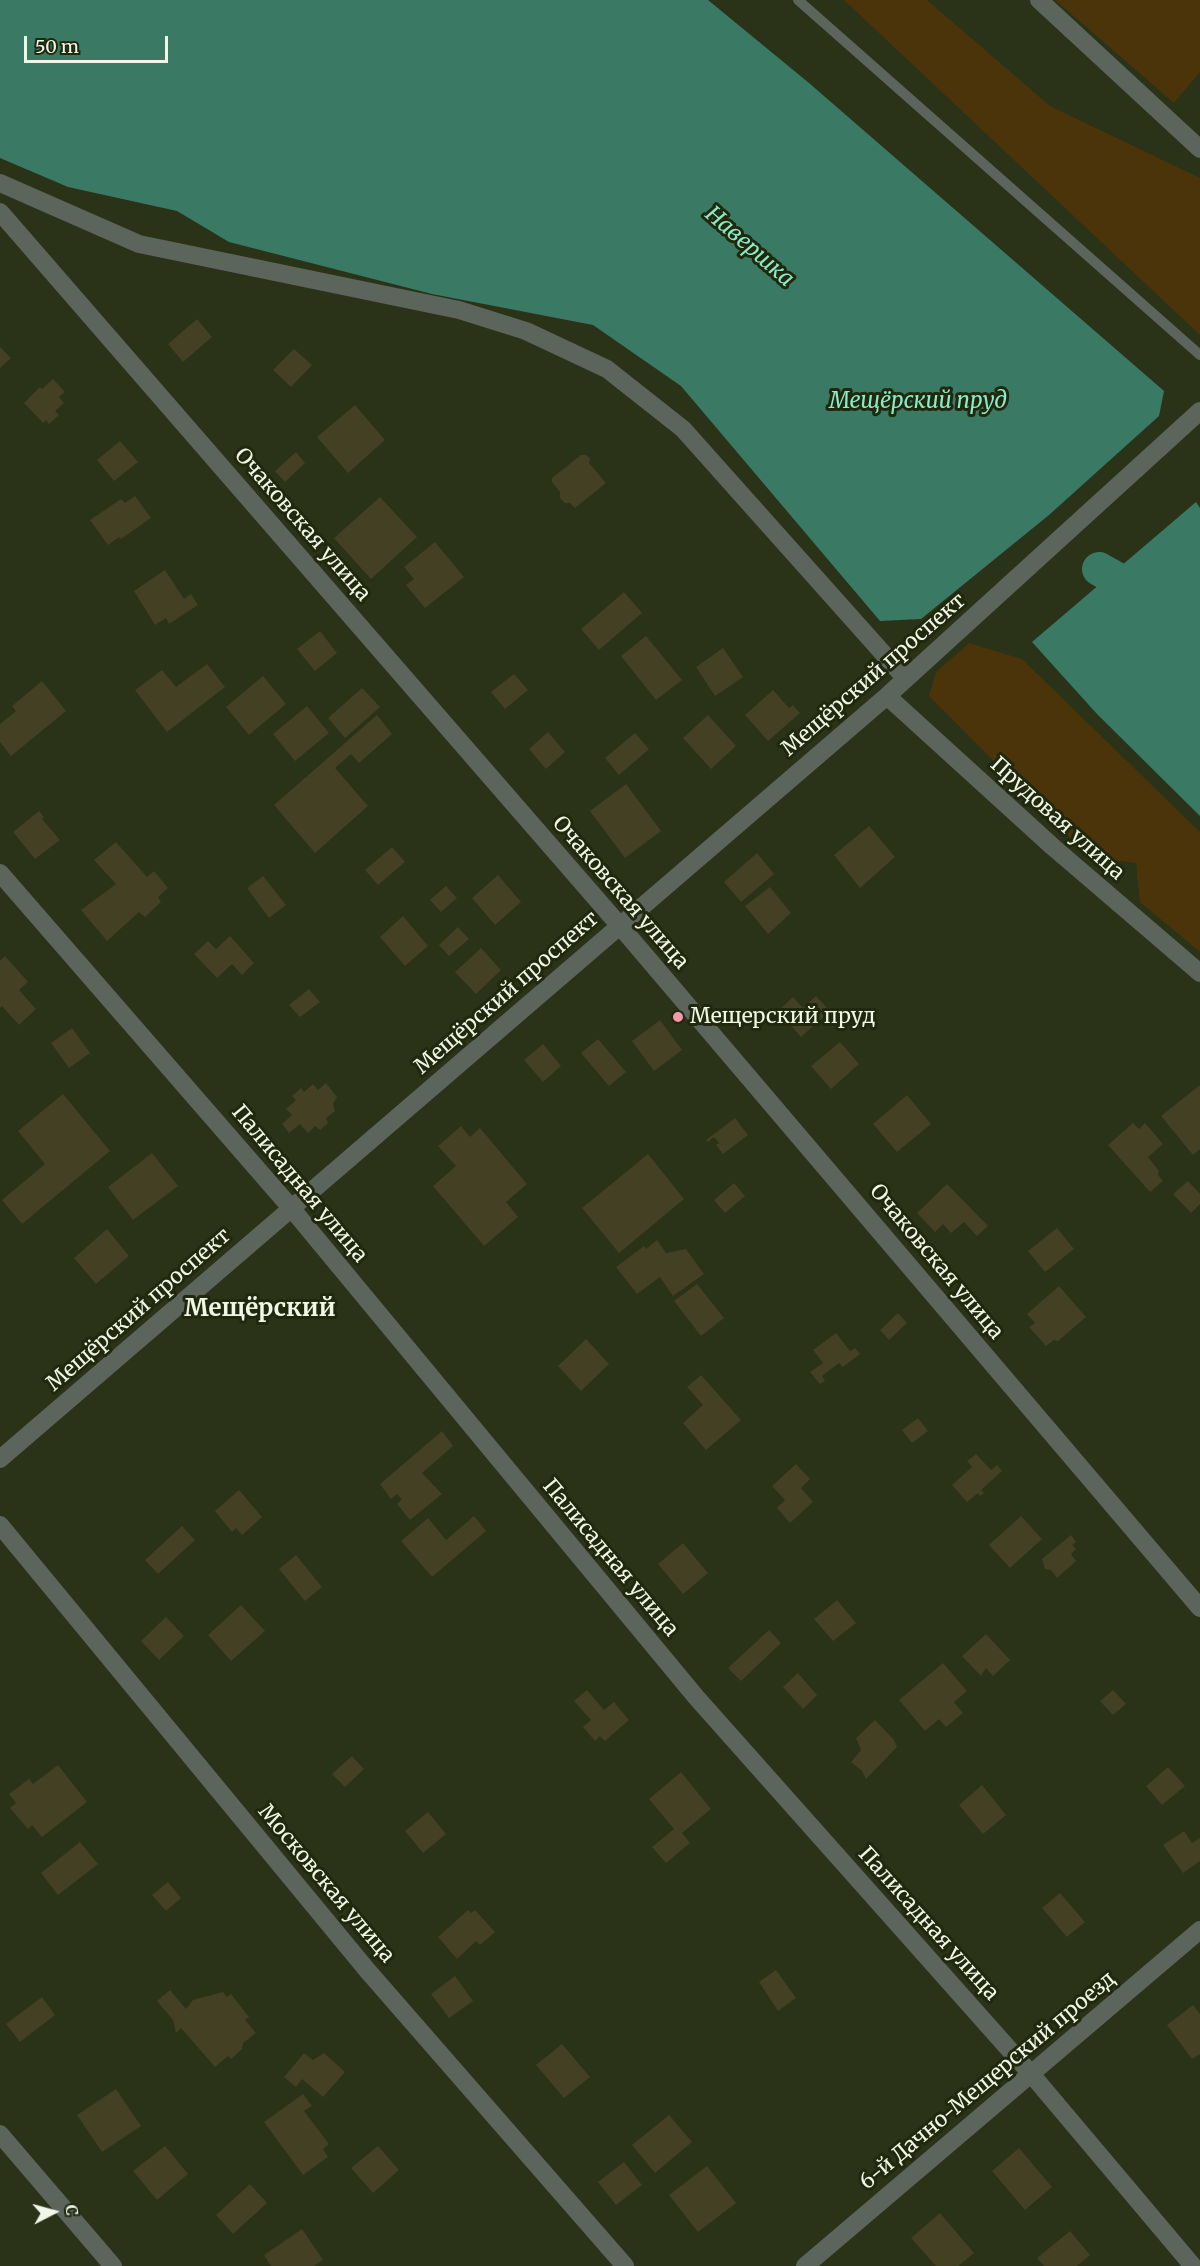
<!DOCTYPE html>
<html>
<head>
<meta charset="utf-8">
<style>
  body { margin:0 }
  #map { position:relative; width:1200px; height:2266px; overflow:hidden; background:#2a3218; font-family:Merriweather,serif }
  canvas { display:block }
  .north { position:absolute; left:24px; top:2182px; width:60px; height:60px; -webkit-text-stroke:4px #20280e; paint-order:stroke; rotate:84deg; font-size:16px; font-weight:700; line-height:24px; text-align:center; color:#f1f7e7 }
  .north::after { content:''; display:block; margin:auto; width:21px; height:27px; background:#f1f7e7; clip-path:polygon(50% 0,100% 100%,50% 72%,0 100%) }
  .scale { position:absolute; left:24px; top:36px; width:144px; height:27px; box-sizing:border-box; border:3px solid #f1f7e7; border-top:0; padding-left:8px; font-size:18px; line-height:21px; white-space:nowrap; color:#f1f7e7; -webkit-text-stroke:4px #20280e; paint-order:stroke }
</style>
</head>
<body>
<div id="map">
<canvas width="1200" height="2266"></canvas>
<div class="north">С</div>
<div class="scale">50 m</div>
</div>
<script>
const context = document.querySelector('canvas').getContext('2d');
context.lineJoin = 'round';
function fillPath(path, color) { context.fillStyle = color; context.fill(path, 'evenodd'); }
function strokePath(path, color, width, dash) { context.strokeStyle = color; context.lineWidth = width; context.lineCap = dash ? 'butt' : 'round'; context.setLineDash(dash || []); context.stroke(path); }
function write(font, color, halo, rows, align = 'center') {
  context.font = font + ' Merriweather,serif'; context.lineWidth = 6; context.setLineDash([]); context.textBaseline = 'middle'; context.strokeStyle = halo; context.fillStyle = color; for (const [text, x, y, turn = 0] of rows) {
    context.save(); context.translate(x, y); context.rotate((+turn || 0) * Math.PI / 180); context.textAlign = isNaN(turn) ? turn : align; if (halo) context.strokeText(text, 0, 0); context.fillText(text, 0, 0); context.restore();
  }
}
fillPath(new Path2D(`
  M844,0h83l123,106 150,72v157z
  M1055,0h145v72l-26,31z
  M969,643l53,16 178,173v120l-60,-50 -4,-39 -47,-6 -160,-161 7,-24z`), '#4b340a');
fillPath(new Path2D(`
  M0,0h708l101,83 355,308 -5,25 -110,99 -128,104 -41,2 -199,-235 -88,-61 -161,-31 -203,-52 -52,-31 -109,-24 -68,-29z
  M1196,502l4,6v308l-103,-102 -65,-72z`), '#3a7a65');
strokePath(new Path2D(`
  M1099,569l32,18 69,64`), '#3a7a65', 34);
fillPath(new Path2D(`
  M197,319l15,18 -29,25 -15,-18z
  M0,347l11,11 -11,10z
  M294,349l18,16 -21,22 -18,-17z
  M53,379l12,13 -6,5 5,6 -9,8 4,4 -10,9 -3,-4 -3,3 -19,-20 16,-16 2,2z
  M355,405l30,35 -37,33 -31,-36z
  M120,441l18,21 -24,19 -17,-21z
  M296,452l9,11 -20,19 -10,-11z
  M581,455h5l4,4 -1,4 17,20 -31,25 -5,-5h-5l-5,-5v-6l-8,-10v-4z
  M135,496l16,22 -30,21 -2,-2 -11,8 -18,-25 31,-21 4,4z
  M380,497l37,40 -46,42 -37,-41z
  M435,542l29,35 -39,31 -19,-23 8,-6 -10,-12z
  M165,570l19,29 7,-5 7,11 -29,19 -3,-6 -11,7 -21,-34z
  M624,592l18,21 -43,37 -18,-21z
  M320,631l17,22 -22,18 -18,-22z
  M646,636l36,44 -26,20 -35,-44z
  M723,648l20,29 -28,19 -19,-29z
  M207,664l18,23 -58,45 -32,-42 27,-20 14,17z
  M514,674l14,16 -23,19 -14,-17z
  M263,676l23,28 -37,31 -23,-28z
  M42,681l24,30 -55,45 -11,-14v-18l16,-13 -4,-5z
  M362,688l18,19 -35,31 -17,-20z
  M773,690l16,18 4,-3 7,8 -32,28 -23,-26z
  M307,706l22,27 -34,28 -22,-27z
  M377,715l15,19 -33,29 -8,-9 -16,14 33,38 -53,47 -41,-48z
  M708,715l28,31 -25,23 -28,-31z
  M548,732l17,20 -19,17 -17,-20z
  M635,733l14,16 -30,26 -14,-17z
  M626,784l35,47 -36,27 -35,-47z
  M39,811l5,6 -2,2 18,21 -25,19 -22,-27z
  M869,826l26,31 -35,31 -26,-33z
  M116,842l31,35 7,-6 14,17 -10,9 3,5 -16,15 -6,-5 -32,29 -26,-31 35,-26 -22,-24z
  M392,847l13,15 -27,23 -13,-15z
  M757,853l17,21 -33,28 -17,-20z
  M498,875l23,27 -26,23 -23,-27z
  M263,876l23,29 -17,13 -22,-30z
  M446,886l11,12 -16,14 -11,-12z
  M770,887l21,26 -23,21 -23,-28z
  M403,916l25,30 -23,20 -25,-29z
  M458,927l11,12 -20,17 -10,-11z
  M230,936l24,27 -12,12 -10,-11 -15,14 -23,-24 14,-13 8,8z
  M481,948l20,22 -25,24 -21,-22z
  M5,956l23,26 -9,8 17,19 -17,16 -17,-19 -2,2v-47z
  M309,989l11,13 -20,15 -11,-12z
  M816,996l14,15 -29,26 -23,-26 15,-14 10,11z
  M660,1020l22,30 -28,21 -22,-30z
  M72,1028l18,25 -21,15 -18,-25z
  M598,1039l28,33 -17,14 -28,-33z
  M840,1042l19,22 -28,25 -20,-23z
  M543,1044l18,22 -18,16 -19,-22z
  M326,1083l11,14 -4,7 2,7 -9,7 2,5 -8,7 -5,-4 -7,7 -8,-9 -11,9 -7,-9 10,-9 -6,-6 10,-9 -4,-4 9,-8 3,4 9,-8 5,6z
  M1200,1085v64l-7,6 -32,-39z
  M63,1094l47,57 -88,73 -20,-24 43,-36 -27,-33z
  M907,1095l24,29 -34,28 -24,-28z
  M735,1118l13,17 -25,19 -7,-9 3,-2 -5,-6 -6,5 -2,-2z
  M1133,1123l6,6 6,-6 18,21 -15,13 11,14 -1,4 5,6 -13,11 -42,-47z
  M461,1126l9,11 10,-9 47,56 -21,18 12,15 -34,29 -51,-60 23,-20 -18,-20z
  M152,1153l26,33 -45,34 -25,-33z
  M648,1154l36,45 -65,54 -37,-45z
  M1188,1181l12,13v10l-9,9 -18,-19z
  M734,1183l11,13 -20,17 -11,-13z
  M947,1184l41,42 -11,10 -13,-14 -13,11 -8,-9 -8,8 -18,-19z
  M1057,1228l17,21 -29,23 -17,-21z
  M107,1229l22,27 -33,28 -22,-26z
  M657,1240l9,13 20,-4 18,25 -31,22 -13,-19 -23,17 -21,-27 28,-21 2,3z
  M697,1284l27,34 -23,18 -27,-35z
  M1059,1286l27,31 -28,24 -4,-1 -8,6 -17,-19 6,-4 -8,-9z
  M898,1313l9,10 -18,17 -9,-10z
  M836,1333l14,18 5,-3 5,6 -17,13 -4,-4 -17,13 3,5 -5,3 -10,-12 13,-9 -10,-13z
  M586,1339l23,25 -28,27 -23,-25z
  M701,1375l40,45 -35,30 -23,-27 20,-18 -16,-18z
  M918,1418l10,13 -16,12 -10,-13z
  M442,1431l11,15 -31,27 20,21 -32,26 -13,-16 5,-5 -5,-5 -6,5 -11,-15z
  M976,1454l15,16 6,-5 5,6 -21,19 3,3 -4,3 -2,-3 -11,9 -15,-17 20,-18 -5,-6z
  M796,1464l14,15 -9,9 12,14 -23,21 -13,-15 8,-8 -13,-14z
  M239,1490l23,27 -20,18 -6,-7 -4,4 -17,-21z
  M474,1516l12,15 -54,46 -31,-36 27,-23 18,22z
  M1021,1516l21,23 -32,29 -21,-23z
  M182,1526l13,14 -37,34 -13,-14z
  M1071,1535l5,7 -4,3 4,4 -5,5 5,7 -19,17 -6,-8 -6,-1 -3,-10z
  M683,1543l25,30 -25,21 -25,-30z
  M296,1555l26,32 -17,14 -26,-32z
  M837,1600l19,23 -23,18 -19,-22z
  M241,1605l24,26 -34,30 -23,-26z
  M166,1617l18,19 -25,24 -18,-19z
  M769,1630l12,13 -40,38 -13,-13z
  M986,1634l24,26 -17,16 -7,-8 -5,8 -19,-20z
  M943,1663l24,28 -13,11 9,11 -17,14 -7,-8 -14,12 -26,-31z
  M798,1673l19,22 -14,14 -20,-22z
  M587,1690l17,20 10,-8 15,18 -24,21 -5,-5 -5,5 -12,-14 8,-7 -17,-19z
  M1113,1690l13,14 -13,11 -13,-14z
  M875,1720l19,20 3,7 -31,32 -4,-8 -11,-9 10,-12 -5,-12z
  M352,1756l12,13 -19,18 -13,-13z
  M58,1765l29,37 -45,35 -10,-12 -4,4 -18,-21 6,-5 -7,-9 20,-15 4,5z
  M1168,1767l17,19 -23,19 -16,-19z
  M681,1772l30,37 -29,24 8,10 -24,20 -14,-16 22,-18 -25,-30z
  M982,1785l24,30 -23,19 -24,-29z
  M428,1812l18,22 -23,19 -18,-22z
  M1184,1831l8,12 8,-5v23l-17,12 -20,-28z
  M80,1842l18,22 -40,31 -17,-22z
  M168,1882l13,16 -15,13 -14,-16z
  M1060,1893l25,29 -18,15 -25,-29z
  M468,1910l3,3 4,-3 20,22 -15,13 -4,-4 -19,18 -19,-22z
  M776,1970l20,28 -18,13 -19,-29z
  M455,1976l18,25 -24,17 -18,-24z
  M170,1990l16,19 7,-9 30,-8 4,5 4,-3 18,23 -4,3 11,13 -13,10 -1,6 -11,10 -3,-3 -13,11 -34,-39 -5,5 -3,-13 -16,-19z
  M42,1997l13,18 -35,27 -14,-18z
  M1193,2005l7,9v40l-8,5 -25,-34z
  M562,2044l28,33 -26,21 -28,-33z
  M304,2053l9,7 11,-7 21,19 -22,25 -21,-18 -6,8 -12,-10z
  M116,2089l25,37 -39,26 -25,-37z
  M303,2094l9,12 -8,5 25,33 -6,5 5,8 -25,18 -39,-53z
  M669,2115l23,27 -37,31 -23,-28z
  M165,2146l23,28 -31,26 -24,-29z
  M378,2146l21,24 -26,23 -22,-25z
  M1019,2148l33,39 -27,23 -33,-39z
  M624,2162l18,23 -26,20 -18,-23z
  M707,2166l29,37 -38,29 -29,-37z
  M250,2184l17,19 -34,31 -17,-19z
  M940,2213l34,40 -16,13h-22l-25,-28z
  M302,2229l21,31 -9,6h-43l-7,-11z
  M1070,2231l20,24 -13,11h-33l-7,-8z`), '#444023');
strokePath(new Path2D(`
  M798,0l402,355`), '#5b655b', 10);
strokePath(new Path2D(`
  M1039,0l161,149
  M0,183l139,61 320,66 67,21 81,38 76,60 223,250
  M0,212l620,714 580,682
  M887,696l166,151 147,126
  M0,873l292,336 404,488 336,378 161,191
  M0,1459l887,-763 313,-285
  M0,1525l367,445 258,296
  M0,2134l113,132
  M805,2266l395,-336`), '#5b655b', 18);
for (const [x, y, r, color] of [
  [678,1017,6,"#f39aaa"]
]) { const dot = new Path2D(); dot.arc(x, y, r, 0, 2 * Math.PI); context.fillStyle = color; context.fill(dot); strokePath(dot, '#20280e', 2); }
write('21px', '#f1f7e7', '#20280e', [
  ["Очаковская улица",302,525,49],
  ["Мещёрский проспект",874,675,-41],
  ["Прудовая улица",1057,819,42],
  ["Очаковская улица",620,893,49],
  ["Мещёрский проспект",507,993,-41],
  ["Палисадная улица",299,1184,50],
  ["Очаковская улица",936,1262,50],
  ["Мещёрский проспект",139,1310,-41],
  ["Палисадная улица",610,1558,50],
  ["Московская улица",326,1884,50],
  ["Палисадная улица",928,1924,48],
  ["6-й Дачно-Мещерский проезд",988,2081,-40]
]);
write('21px', '#f1f7e7', '#20280e', [
  ["Мещерский пруд",690,1017]
], 'left');
write('italic 22px', '#8aebca', '#20280e', [
  ["Навершка",749,247,41],
  ["Мещёрский пруд",918,402]
]);
write('bold 24px', '#f1f7e7', '#20280e', [
  ["Мещёрский",260,1309]
]);
</script>
</body>
</html>
